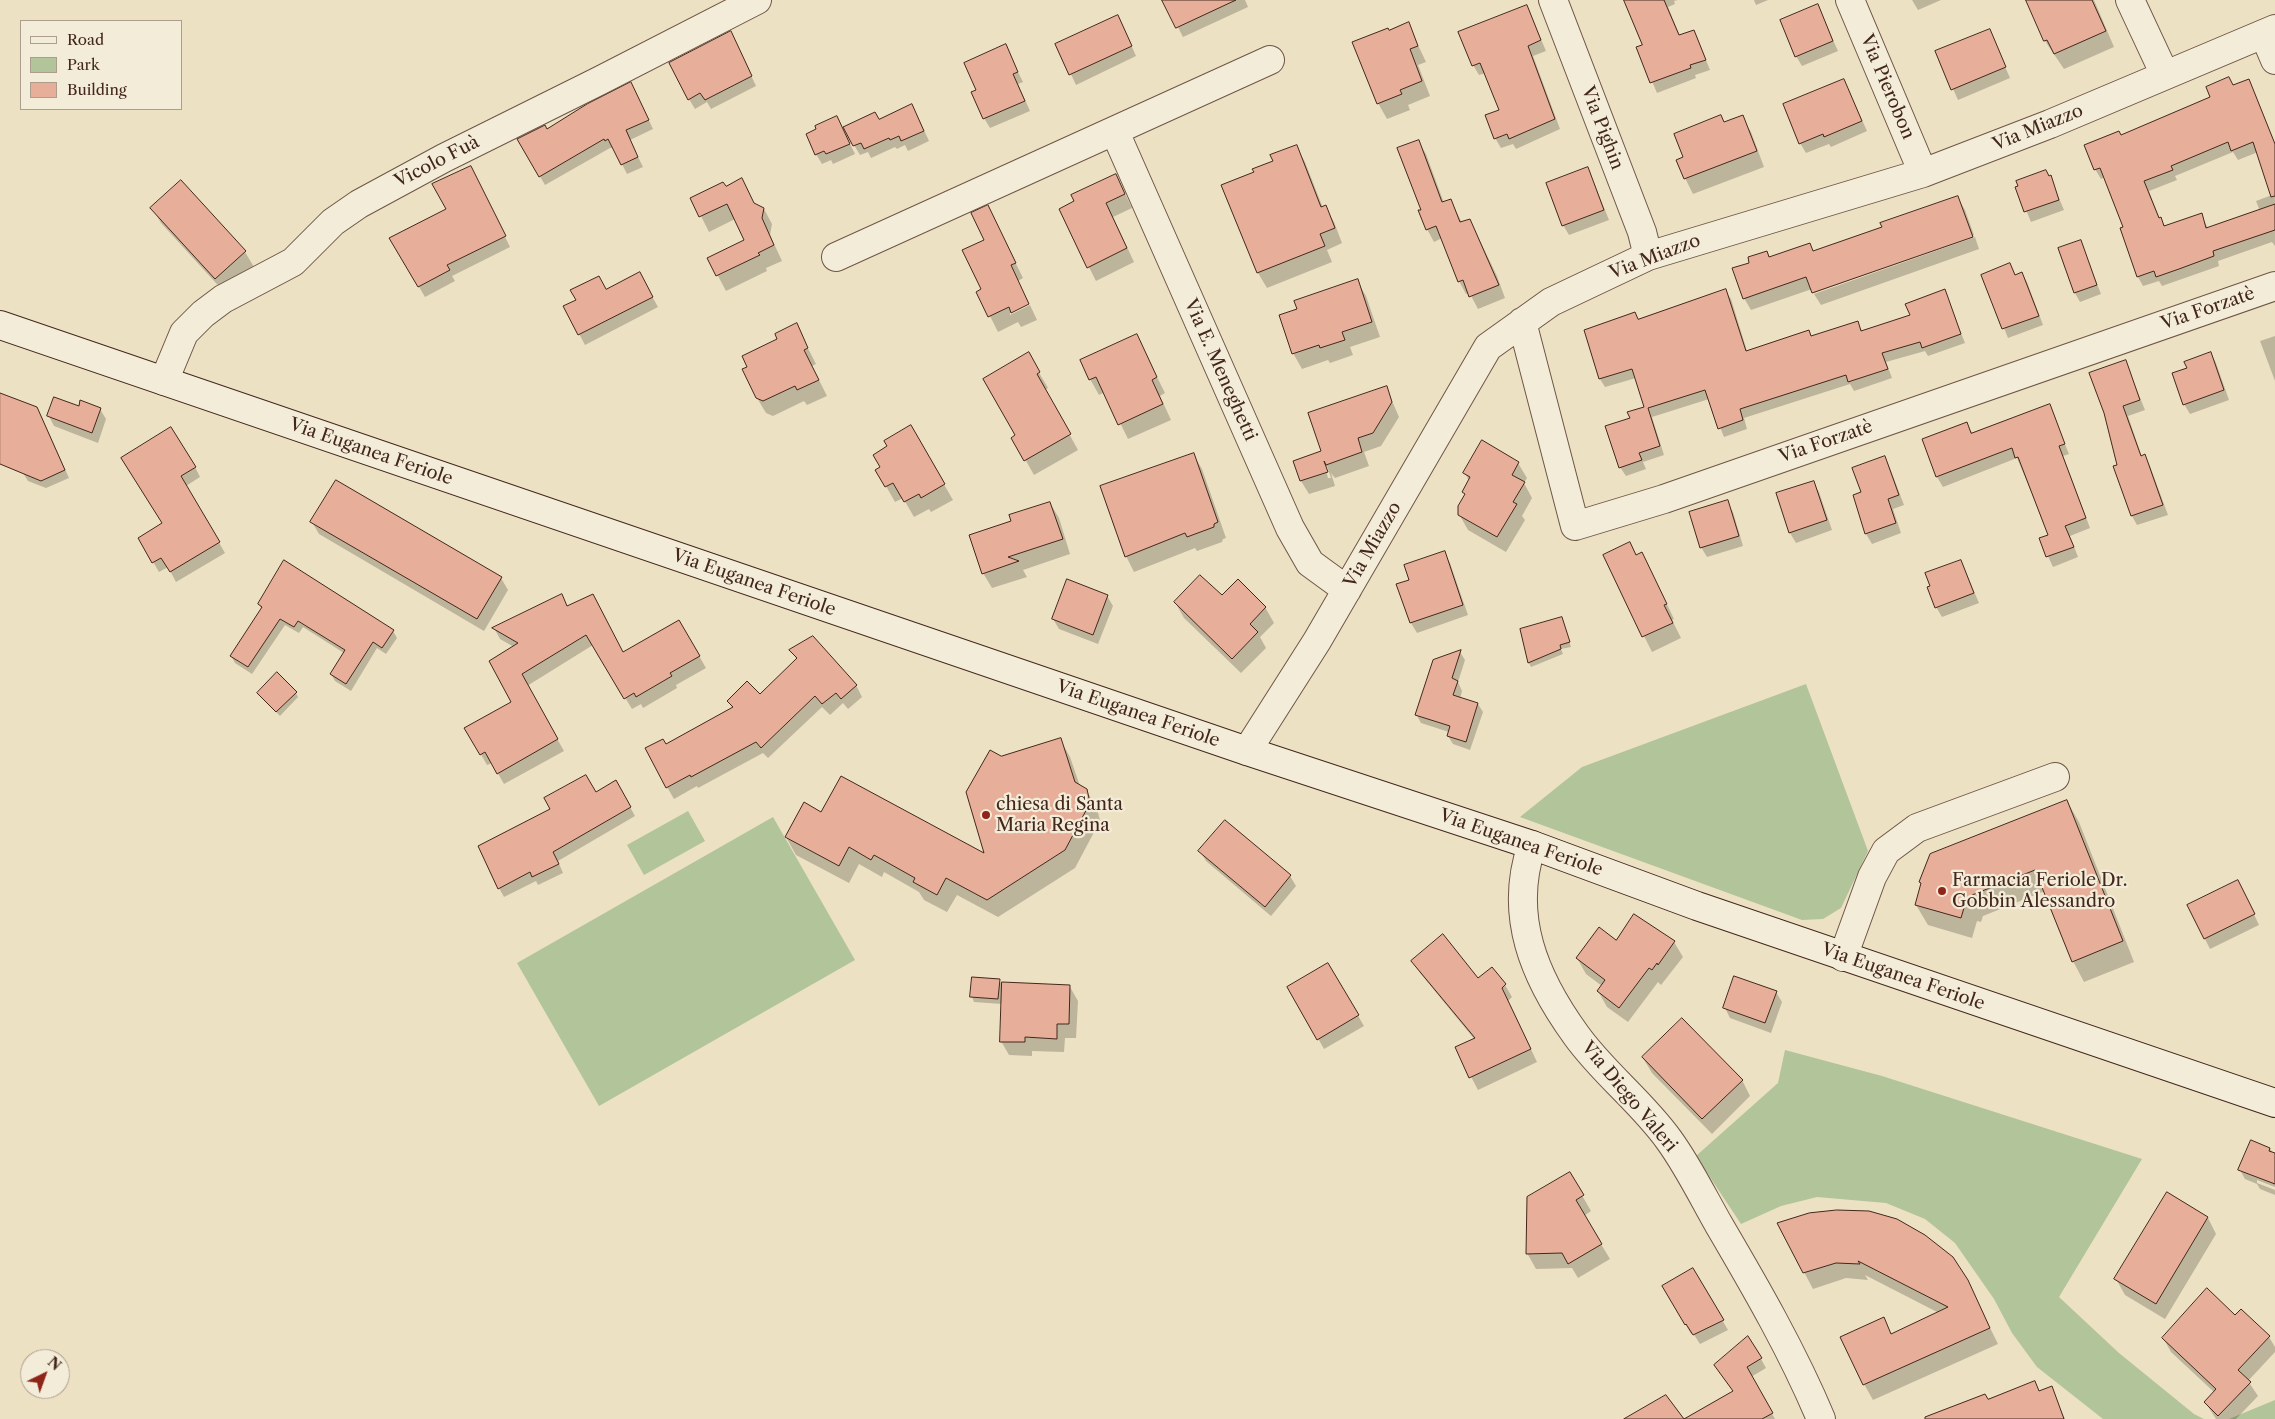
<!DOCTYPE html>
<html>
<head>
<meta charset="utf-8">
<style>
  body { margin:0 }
  #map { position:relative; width:2275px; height:1419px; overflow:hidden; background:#ede1c4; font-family:"Libre Caslon Text",serif }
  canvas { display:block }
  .legend { position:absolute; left:20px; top:20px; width:162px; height:90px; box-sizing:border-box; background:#f3ecd9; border:1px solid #ad9d8d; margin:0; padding:6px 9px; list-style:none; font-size:15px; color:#43271c }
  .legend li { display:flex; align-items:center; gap:10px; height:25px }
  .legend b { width:25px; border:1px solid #ad9d8d }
  .north { position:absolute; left:20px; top:1349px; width:50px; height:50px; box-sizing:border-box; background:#f3ecd9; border:1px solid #ad9d8d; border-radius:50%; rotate:42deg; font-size:14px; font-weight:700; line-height:20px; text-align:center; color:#43271c }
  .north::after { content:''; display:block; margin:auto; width:18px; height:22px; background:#8f2418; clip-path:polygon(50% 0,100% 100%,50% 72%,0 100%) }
</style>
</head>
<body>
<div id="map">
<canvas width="2275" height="1419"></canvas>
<ul class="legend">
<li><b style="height:6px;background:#f3ecd9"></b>Road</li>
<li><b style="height:14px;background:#b2c499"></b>Park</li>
<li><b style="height:14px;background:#e7af99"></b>Building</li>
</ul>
<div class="north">N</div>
</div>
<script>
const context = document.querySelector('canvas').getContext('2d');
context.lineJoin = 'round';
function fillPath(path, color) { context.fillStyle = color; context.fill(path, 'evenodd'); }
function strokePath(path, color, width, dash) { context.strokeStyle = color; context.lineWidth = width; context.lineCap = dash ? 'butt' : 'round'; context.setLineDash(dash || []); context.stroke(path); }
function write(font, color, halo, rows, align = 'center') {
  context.font = font + ' "Libre Caslon Text",serif'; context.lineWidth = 4.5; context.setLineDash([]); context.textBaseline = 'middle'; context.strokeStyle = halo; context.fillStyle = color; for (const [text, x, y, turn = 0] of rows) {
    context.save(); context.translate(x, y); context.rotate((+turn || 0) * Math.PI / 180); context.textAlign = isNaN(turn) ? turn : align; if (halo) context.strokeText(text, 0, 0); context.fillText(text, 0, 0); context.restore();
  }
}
fillPath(new Path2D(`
  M1806,684l62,167 -27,57 -18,11 -21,1 -282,-103 62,-50z
  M688,811l17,30 -61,34 -17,-30z
  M773,817l82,143 -256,146 -82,-143z
  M1785,1050l97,26 260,83 -83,138 60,56 75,61 10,5h-101l-66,-52 -25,-34 -18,-34 -39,-56 -30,-24 -39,-16 -69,-6 -36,9 -40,18 -45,-68 82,-73z
  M2275,1400v19h-46z`), '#b2c499');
fillPath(new Path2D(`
  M1164,0h81l3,7 -65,30z
  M1626,0h52l-4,1 1,3 -7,3 12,29 14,-5 16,39 -15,5 1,3 -39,15 -19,-45 5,-2z
  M1754,0h14l-12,5z
  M1912,0h29l-23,10z
  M2027,0h67l20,47 -50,22 -19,-28z
  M1817,5l21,46 -36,15 -6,-10z
  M1527,6l19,45 -13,5 27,73 -44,20 -3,-5 -12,4 -6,-10 5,-27 -14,-38 -7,2 -6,-10z
  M1408,24l18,38 -8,3 12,31 -22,9 2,5 -23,9 -9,-16 11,-71z
  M1123,27l13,29 -60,29 -19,-41z
  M1989,30l21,48 -52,22 -21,-48z
  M736,43l20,43 -45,23 -4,-7 -12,7 -6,-10z
  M1005,46l18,36 -5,2 12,27 -40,17 -6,-10 -7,-27z
  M1844,80l23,51 -36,16 -2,-3 -23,9 -6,-10z
  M2248,80l27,63v103l-3,-4 -54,19 1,5 -57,20 -3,-5 -16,5 -5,-9 -16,-48 3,-1 -20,-51 -4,2 -6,-10 26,-32zM2233,152l5,8 20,-8 14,43 -16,6 4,10 -52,17 -7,-13 -35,12 -6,-8 -11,-28 28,-11 -2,-4z
  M636,93l17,36 -23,11 13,27 -16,7 -13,-26h-4l-65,37 -26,-45 28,-9z
  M917,115l12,26 -21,10 -3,-6 -8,4 -2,-2 -24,11 -3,-6 -8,3 -6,-10 25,-25z
  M1742,117l9,15 13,35 -71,27 -8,-16 -1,-20z
  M837,118l18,36 -22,10 -2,-4 -9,4 -6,-10z
  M1418,141l8,13 18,49 7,-2 11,22 8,-3 27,56 8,22 -27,11 -9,-17 -3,2 -7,-13 -17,-43 -8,4 -7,-13 -5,-19z
  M1296,146l9,16 18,46 2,-1 9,15 8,21 -15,7 5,12 -65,26 -9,-15 -35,-87 32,-13z
  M1588,168l21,52 -40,15 -6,-10z
  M1116,175l16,33 -19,9 21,45 -38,19 -36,-71z
  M476,177l34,70 -58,29 3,5 -30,16 -34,-58 57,-29z
  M2050,177l14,33 -33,12 -14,-34z
  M741,180l14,25 9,4 8,15 -2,11 12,26 -16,7 1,3 -41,20 -17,-32 37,-18 -11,-22 -26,13 -17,-34 33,-10z
  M1958,198l7,12 9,25 -160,58 -2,-4 -61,21 -7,-12 7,-35 16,-11 3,6 39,-14 5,8 69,-24z
  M988,207l35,71 -5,3 11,22 -19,9v3l20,-10 7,15 -16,7 -3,-5 -20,10 -20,-40 5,-2z
  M152,208l93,44 9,15 -29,26 -64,-70z
  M1975,237l4,12 -158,56 -7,-11z
  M2080,241l21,53 -21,8 -5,-9z
  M2010,265l6,11 6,-2 5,8 16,43 -35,13 -25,-63z
  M1357,281l9,15 14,41 -30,10 3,8 -23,8 -2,-3 -26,9 -9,-16 5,-43z
  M645,284l13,23 -73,38 -20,-38 41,-16z
  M1725,290l6,9 16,52 62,-20 3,6 45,-15 6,10 48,-16 33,-25 21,52 -37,13 -3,-5 -39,11 6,16 -38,13 -4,-7 -106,34 3,11 -23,8 -15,-38 -57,18 12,38 -21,7 3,7 -20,7 -6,-9 11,-48 14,-12 -9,-29 -31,9 -5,-8 39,-59z
  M796,325l20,39 -4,2 15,30 -20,9 -3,-4 -31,15 -7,-3 -9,-15 -9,-31z
  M1136,335l29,58 -5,3 11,24 -43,19 -23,-47 -6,3 -9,-16z
  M2275,336v45l-15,-40z
  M2211,353l5,10 13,37 -39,14 -6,-10 4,-36z
  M1028,354l20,34 -3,2 33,60 -44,25 -21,-37 4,-2z
  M2125,361l20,49 -17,6 14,41 3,-1 5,10 18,49 -31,10 -5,-9 -18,-49 4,-2 -13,-52z
  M1386,387l13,30 -18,29 -17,6 5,14 -34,12 -4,-5 4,13 -26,8 -8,-13 -7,-19 29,-10zM1325,466h2l4,12h-3z
  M0,395l41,21 28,62 -23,10 -18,-7 -5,-8 -23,-9z
  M2049,406l20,48 -6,2 27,72 -20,8 8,21 -25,10 -13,-28 9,-4 -32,-77 -74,29 -6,-10 30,-53 6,10z
  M100,409l6,10 -8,24 -44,-17 -5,-10z
  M911,427l42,73 -22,12 -2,-3 -15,8 -11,-19 -8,4 -18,-32 5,-2 7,-22z
  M1193,454l9,15 24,69 -3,1 -1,3 -25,9 -2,-3 -61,24 -8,-16z
  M1885,458l5,10 14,37 -11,4 8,24 -29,11 -6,-10 -11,-38 7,-3z
  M1518,463l9,15 -3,5 8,15 -10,18 3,4 -19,32 -38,-22 -9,-16 7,-19 -2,-3 5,-11 -4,-8z
  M195,467l5,10 -14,9 39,67 -49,29 -8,-15 -9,5 -20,-34 24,-14 -35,-56z
  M1813,482l6,10 13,38 -36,13 -6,-10 -13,-39z
  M1727,502l6,10 10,34 -36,11 -6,-10z
  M1050,503l9,15 11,36 -47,16 4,7 -35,11 -9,-15 30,-51z
  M312,522l189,56 7,12 -24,41 -165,-97z
  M1630,543l7,13 5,-2 8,15 24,50 -2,1 9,18 -29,14 -48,-96z
  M1444,553l6,10 18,52 -51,18 -6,-10 -13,-38 12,-4z
  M1961,561l18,42 -37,14 -6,-10z
  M561,596l7,11 55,46 56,-32 27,47 -30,17 1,3 -34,20 -2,-4 -9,5 -39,-64 -66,41 37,65 -60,33 -12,-21 -5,2 -21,-37 46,-26 2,-55 -14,-8 -6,-11z
  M1107,596l6,10 -15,38 -39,-15 -6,-10z
  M1222,597l43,10 9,16 -14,14 6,11 -25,25 -57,-55 -9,-16z
  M259,604l134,27 4,7 -11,16 -9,-6 -26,43 -16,-10 -4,-7 13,-21 -41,-26 -4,6 -14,-8 -33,49 -17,-11 -4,-7 31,-46z
  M1562,619l9,28 -10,2 2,5 -32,13 -2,-4z
  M791,650l65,35 6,12 -14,12 -5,-6 -13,12 -8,-8 -54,51 -5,-5 -65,35 -1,-2 -23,13 -7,-12 -2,-42 68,-36 -5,-8 32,-5 37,-36z
  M1460,652l5,8 -7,22 4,9 -2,8 18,5 5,8 -13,38 -17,-6 -5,-8 1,-4 -28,-9 -5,-9z
  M258,693h38l2,4 -18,19z
  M1060,739l10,18 10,29 6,4 11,18 3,13 -25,47 -77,49 -41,-22 -10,17 -23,-12 -5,-8 -35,-20 -2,5 -23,-13 -10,19 -53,-28 -10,-18 36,-23 164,42 15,-98z
  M616,782l19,34 -77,45 5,12 -25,12 -2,-4 -32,16 -5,-9 53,-78 43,-17z
  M2067,801l12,21 55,140 -50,20 -11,-21 -28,-70 -62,25 -2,6 -4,-1 -5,17 -44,-13 -12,-20 6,-20 -2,-3z
  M1200,851l90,25 6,10 -25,30 -65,-55z
  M2243,891l16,34 -49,24 -22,-44z
  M1617,941l57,1 9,15 -22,28 -3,-3 -30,40 -21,-15 -9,-16 4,-5 -16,-12 -9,-16z
  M1412,961l66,19 27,5 7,12 -4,4 29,61 -59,28 -22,-42 19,-8 -55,-67z
  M1328,964l36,62 -40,23 -35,-62z
  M999,980l4,7h67l8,14 -2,37h-11l-1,14 -32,-1v5l-23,-1 -8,-14 1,-37 -28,-2 -2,-5z
  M1776,992l6,10 -11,31 -41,-15 -5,-10z
  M1643,1058l99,22 8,16 -38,38 -60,-61z
  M2270,1149l5,6v32l-18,-7v3l18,7v5l-15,-6 -3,-5 -12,-5 -5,-9z
  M1569,1173l22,38 -7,5 26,43 -32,19 -6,-10 -36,1 -9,-16z
  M2167,1194l41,24 8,16 -51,85 -40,-24 -9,-16z
  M1924,1236l43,45 31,63 -125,56 -9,-16 19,-65 9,16 47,-22 -74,-38 3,5 -22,-2 -33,11 -9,-17z
  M1693,1270l35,60 -28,14 -7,-11 -2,1 -27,-47z
  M2235,1317l34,20 6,10v5l-27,29 10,15 -22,23h-20l-11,-17 9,-10 -43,-40 -8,-14z
  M1761,1359l5,9 -15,9 24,42h-88l47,-27 -13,-18z
  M2051,1388l14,31h-141l60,-23 3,4 53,-8z`), '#0003');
const building = new Path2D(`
  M1162,0h74l-60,28z
  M1624,0h40l15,35 15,-5 12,30 -16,5 1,3 -41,15 -14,-36 6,-2z
  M2026,0h66l14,31 -52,23 -7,-14 -3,1z
  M1818,4l15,37 -38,16 -15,-37z
  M1527,5l14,35 -13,6 27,73 -46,20 -2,-5 -13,5 -9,-24 14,-5 -19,-47 -8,3 -14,-34z
  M1118,15l14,31 -63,29 -14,-31z
  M1409,22l9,24 -8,3 12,32 -22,9 2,4 -25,10 -25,-62 36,-14 1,2z
  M1990,29l16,38 -55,23 -16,-39z
  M731,31l21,45 -47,24 -5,-7 -12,7 -19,-37z
  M1006,44l12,28 -5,2 12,27 -42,18 -12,-27 5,-2 -12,-27z
  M2229,77l4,8 16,-6 26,65v52l-4,1 -18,-55 -22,9 -3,-9 -57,24 2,4 -29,11 15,37 2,-1 3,9 38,-13 4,15 69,-24v26l-62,21 1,5 -35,13 -23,8 -2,-6 -17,6 -17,-49 3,-1 -23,-59 -6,2 -10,-25 35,-14 2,4 89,-38 -4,-10z
  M1844,79l18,42 -38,16 -1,-3 -24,10 -16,-40z
  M631,82l18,38 -23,10 12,27 -17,8 -13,-26 -3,2 -1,-2 -65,38 -22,-38 28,-14 2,4 40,-25z
  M912,104l12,27 -23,10 -2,-5 -9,4 -1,-2 -25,11 -3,-6 -8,3 -10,-19 32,-15 4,7z
  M1721,115l3,7 19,-7 14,36 -73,28 -8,-19 7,-3 -9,-23z
  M837,116l13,28 -24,10 -2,-3 -9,4 -9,-21 10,-5 -1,-3z
  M1419,140l23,62 9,-3 9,23 10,-3 29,66 -30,12 -6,-17 -5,2 -22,-56 -10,4 -8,-20h3l-24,-62z
  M1297,145l24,62 5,-2 9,23 -15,6 5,12 -68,27 -36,-88 33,-13 -2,-3 21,-8 -3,-6z
  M471,166l35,70 -59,29 3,5 -32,17 -29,-49 57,-29 -14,-25z
  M1588,167l16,43 -42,16 -16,-43z
  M2046,170l3,6 2,-1 8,25 -35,12 -9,-25 3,-1 -2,-5z
  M1116,174l9,20 -19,9 21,45 -40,20 -28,-59 15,-8 -3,-6z
  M742,178l12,25 10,5 -2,10 12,27 -16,8 2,2 -44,21 -9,-18 37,-18 -17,-36 -28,13 -9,-19 33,-16 3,4z
  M181,180l65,71 -31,28 -65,-71z
  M1958,196l15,41 -161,56 -6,-16 -63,22 -11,-31 17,-5 -1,-6 19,-6 2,6 41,-14 3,8 69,-24 -2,-4z
  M988,205l28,58 -5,2 18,39 -18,9 -2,-6 -21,10 -12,-25 5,-3 -19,-39 22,-10 -13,-27z
  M2081,240l16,45 -23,8 -16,-45z
  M2010,263l5,12 7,-3 17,44 -37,13 -21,-54z
  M640,272l13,25 -75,38 -15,-29 13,-6 -6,-10 29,-14 7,13z
  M1358,279l14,43 -30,10 3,8 -25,8 -1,-3 -27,9 -13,-39 18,-6 -3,-8z
  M1726,289l20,62 63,-21 2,6 47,-15 3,10 49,-16 -5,-11 40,-15 16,45 -39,14 -2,-6 -38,11 6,16 -40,13 -2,-7 -106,34 3,11 -25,9 -13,-39 -57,18 12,38 -21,7 3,7 -23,8 -14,-42 25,-8 -3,-6 17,-5 -12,-38 -33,10 -15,-49 51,-18 3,7z
  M797,323l11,25 -4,2 15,30 -22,10 -2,-4 -32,15 -7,-3 -14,-29 5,-2 -5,-11 35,-17 -2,-5z
  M1137,334l20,43 -5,3 11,24 -45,21 -22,-48 -7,3 -9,-20z
  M1029,352l11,20 -3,2 34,60 -47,27 -13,-23 4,-3 -32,-56z
  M2211,352l13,38 -41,15 -11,-32 15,-5 -3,-6z
  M2126,360l14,40 -17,6 18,50 4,-2 18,51 -32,11 -18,-50 4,-1 -13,-52 -15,-40z
  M1387,386l5,16 -19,31 -15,5 4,14 -36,13 -2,-4 4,11 -28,9 -7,-20 28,-10 -13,-38z
  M0,393l37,14 28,63 -24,11 -41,-17z
  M54,397l25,9 1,-6 21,8 -9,25 -45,-17z
  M2050,404l15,40 -6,2 27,72 -21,8 9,21 -28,10 -7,-19 9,-3 -30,-78 -3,1 -3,-10 -76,29 -14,-38 45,-17 4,11z
  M911,425l34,59 -24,14 -2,-4 -15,8 -11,-19 -8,4 -10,-17 5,-3 -7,-12 14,-9 -3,-5z
  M171,427l25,40 -15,9 39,66 -50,30 -9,-14 -9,5 -14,-25 24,-15 -41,-65z
  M1482,440l37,22 -7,13 13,7 -12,20 4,2 -20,33 -39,-22v-9l7,-12 -3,-2 8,-15 -7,-4z
  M1194,453l24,69 -4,2v3l-27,10 -2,-4 -60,24 -25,-71z
  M1885,456l14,39 -11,4 8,24 -31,11 -12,-39 8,-3 -9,-24z
  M336,480l166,97 -25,42 -167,-97z
  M1814,481l13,39 -38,13 -13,-40z
  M1728,500l11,36 -39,12 -11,-36z
  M1050,502l13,37 -55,18 11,4 -37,13 -13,-39 42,-14 -2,-6z
  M1630,542l6,13 6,-3 25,52 -3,1 9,18 -31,14 -39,-82z
  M1445,551l18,54 -53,18 -14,-39 13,-4 -5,-15z
  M284,560l110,70 -12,18 -9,-6 -27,42 -16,-10 15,-24 -47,-29 -4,6 -14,-8 -32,48 -18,-11 32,-49 -4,-3z
  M1961,560l13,33 -39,15 -8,-21 3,-1 -5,-13z
  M1200,575l22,20 16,-16 28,28 -16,17 8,8 -26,27 -58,-57z
  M1067,579l41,16 -15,40 -41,-16z
  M562,594l5,12 26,-12 30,58 56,-32 21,36 -30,17 2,3 -36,21 -2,-4 -10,6 -38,-64 -64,39 36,65 -61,35 -12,-22 -5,3 -16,-27 47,-26 -22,-41 29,-18 -26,-15z
  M1562,617l8,25 -10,3 1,4 -33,14 -8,-34z
  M813,636l44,49 -16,14 -5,-6 -14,11 -7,-8 -54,52 -5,-6 -65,35 -1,-2 -24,13 -21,-40 18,-9 3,5 67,-37 -6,-6 20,-20 13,13 37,-36 -8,-8z
  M1461,650l-9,28 6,3 -5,14 25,8 -12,39 -19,-6 3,-10 -35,-11 18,-55z
  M277,672l20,20 -21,20 -19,-19z
  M1061,738l14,44 12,7 3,14 -25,47 -78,50 -41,-22 -9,17 -24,-13 2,-4 -41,-23 -3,5 -22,-13 -10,19 -54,-29 19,-35 17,10 20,-36 143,77 -18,-61 24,-42 11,6z
  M586,775l10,17 20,-12 15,27 -78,45 6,12 -27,13 -2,-5 -32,17 -20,-43 72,-37 -6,-11z
  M2067,800l56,141 -51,21 -37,-92 -63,25 -2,8 -4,-2 -5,17 -46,-13 6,-22 -2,-1 11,-28z
  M1225,820l66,55 -26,32 -67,-56z
  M2238,880l17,34 -51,25 -17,-34z
  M1634,914l41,27 -17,24 -1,-2 -5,7 -3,-2 -30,40 -22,-17 8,-11 -29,-22 23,-31 17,13z
  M1443,934l35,44 14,-11 14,17 -4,4 29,61 -62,29 -14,-31 20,-9 -64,-77z
  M1328,963l31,52 -42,25 -30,-53z
  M1734,976l43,15 -12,32 -42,-15z
  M972,977l28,2 -2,20 -28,-2z
  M1002,982l68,3 -1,39h-12v15l-32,-2v5h-25z
  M1682,1018l61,62 -41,39 -60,-62z
  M2251,1140l19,8 -1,3 6,2v31l-37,-14z
  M1570,1172l14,23 -8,5 26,44 -34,20 -6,-11 -36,1 1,-57z
  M2167,1192l41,25 -52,87 -42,-25z
  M1837,1210l32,1 28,8 28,16 28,22 15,23 22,48 -127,57 -23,-48 44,-20 7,17 57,-27 -90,-46 2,3 -24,-1 -33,10 -26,-50 32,-10z
  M1693,1268l31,52 -31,15 -7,-11 -1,1 -23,-39z
  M2207,1288l28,27 6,-6 29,27 -32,34 13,12 -33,34 -14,-14 12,-13 -54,-51z
  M1748,1336l14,22 -15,9 26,46 -11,6h-78l49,-28 -19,-26z
  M2035,1381l4,10 13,-5 12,33h-139v-2l60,-23 3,5z
  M1666,1395l18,24h-60z`);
fillPath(building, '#e7af99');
strokePath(building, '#43271c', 1);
const street = new Path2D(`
  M1553,0l89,232 6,24
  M1850,0l73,173
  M2130,0l35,75
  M2264,34l11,26
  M1115,132l175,396 20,35 37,27
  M836,257l434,-197
  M1522,322l53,204 89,-27 611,-213
  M164,381l20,-48 19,-19 20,-15 70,-37 40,-40 26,-18 85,-46 155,-77 158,-81
  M1247,751l70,-110 171,-294 63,-45 97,-46 275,-83 127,-49 225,-95
  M1532,845c-24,70 2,132 44,190 27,38 66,67 93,105 19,26 34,57 50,85 37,63 74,127 102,194
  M1843,957l29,-80 14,-26 31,-23 138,-51`);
const secondary = new Path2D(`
  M0,325l1247,426 285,94 165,61 578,197`);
strokePath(street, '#6e5646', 30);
strokePath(secondary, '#43271c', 30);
strokePath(street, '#f3ecd9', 28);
strokePath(secondary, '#f3ecd9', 28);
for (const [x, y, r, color] of [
  [986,815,5,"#8f2418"],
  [1942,891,5,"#8f2418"]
]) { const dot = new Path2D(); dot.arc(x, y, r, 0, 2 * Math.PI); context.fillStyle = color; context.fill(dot); strokePath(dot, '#f3ecd9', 2); }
write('18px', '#43271c', '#f3ecd9', [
  ["Via Pierobon",1887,87,67],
  ["Via Pighin",1602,128,69],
  ["Via Miazzo",2038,128,-22],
  ["Vicolo Fuà",437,162,-27],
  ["Via Miazzo",1655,257,-21],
  ["Via Forzatè",2208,309,-19],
  ["Via E. Meneghetti",1220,370,66],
  ["Via Forzatè",1826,442,-19],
  ["Via Euganea Feriole",371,452,19],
  ["Via Miazzo",1373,545,-60],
  ["Via Euganea Feriole",754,583,19],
  ["Via Euganea Feriole",1138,714,19],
  ["Via Euganea Feriole",1521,843,19],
  ["Via Euganea Feriole",1903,977,19],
  ["Via Diego Valeri",1629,1097,50]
]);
write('18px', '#43271c', '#f3ecd9', [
  ["chiesa di Santa",996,805],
  ["Maria Regina",996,826],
  ["Farmacia Feriole Dr.",1952,881],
  ["Gobbin Alessandro",1952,902]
], 'left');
</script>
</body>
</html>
